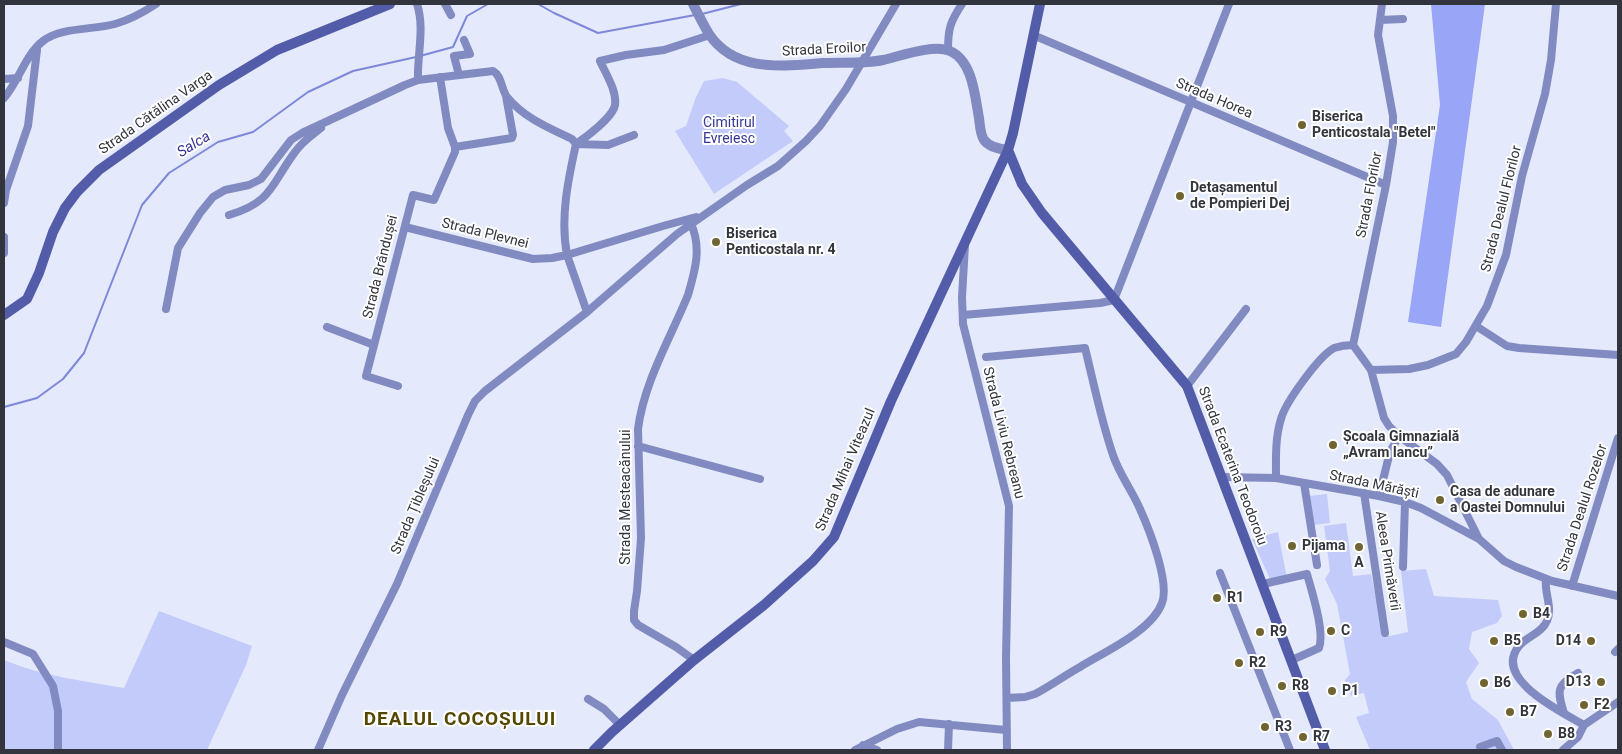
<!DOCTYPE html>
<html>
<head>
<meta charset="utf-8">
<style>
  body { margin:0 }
  #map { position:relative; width:1622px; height:754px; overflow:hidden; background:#e5e9fc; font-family:Roboto,sans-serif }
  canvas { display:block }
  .frame { position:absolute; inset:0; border:5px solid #33353e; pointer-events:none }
</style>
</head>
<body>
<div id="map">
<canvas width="1622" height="754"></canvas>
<div class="frame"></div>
</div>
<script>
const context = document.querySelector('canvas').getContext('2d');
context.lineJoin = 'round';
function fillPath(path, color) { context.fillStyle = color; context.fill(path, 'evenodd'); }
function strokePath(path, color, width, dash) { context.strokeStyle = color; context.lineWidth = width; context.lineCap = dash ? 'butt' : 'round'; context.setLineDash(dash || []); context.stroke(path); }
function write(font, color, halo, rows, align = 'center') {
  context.font = font + ' Roboto,sans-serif'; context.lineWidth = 4; context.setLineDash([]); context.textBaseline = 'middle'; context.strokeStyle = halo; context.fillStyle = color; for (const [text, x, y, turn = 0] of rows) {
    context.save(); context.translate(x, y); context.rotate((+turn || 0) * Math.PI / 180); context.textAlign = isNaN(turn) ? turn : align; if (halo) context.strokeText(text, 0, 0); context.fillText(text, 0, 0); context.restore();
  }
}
fillPath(new Path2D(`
  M723,78l14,4 52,44 -5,5 9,10 -79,53 -39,-63 11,-5 10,-29 8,-16z
  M1327,494l3,29 -17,2 -4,-29z
  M1346,523l7,53 18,-2 14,63 23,-5 -7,-61 25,-2 8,27 64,4 4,16 -5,7 -25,9 -3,17 10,14 -13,19 6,17 26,21 16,30h-144l-14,-33 13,-4 -5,-20 -13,3 -6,-16 5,-6 -13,-70 -12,-25 5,-8 -6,-45z
  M1278,532l9,46 -16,3 -19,-42z
  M159,611l93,35 -6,19 -39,85h-203v-90c38,16 80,21 120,28z`), '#c2cbfa');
fillPath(new Path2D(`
  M1431,4h54l-44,323 -33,-5 32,-217z`), '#99a5f7');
strokePath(new Path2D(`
  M538,4l16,9 44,20 97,-18
  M702,14l39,-10
  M420,56l33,-9 14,-31 21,-12
  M4,407l33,-9 26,-19 21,-26 58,-148 27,-32 49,-31 35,-10 55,-40 45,-21 63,-14`), '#7d88d8', 2);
strokePath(new Path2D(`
  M417,4c8,24 0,51 1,76
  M445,4l6,11
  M1380,20l23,-1
  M1033,35l353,150
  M948,50c0,-21 2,-28 14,-46
  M459,75l-5,-19 16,-2 -6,-14
  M4,79l14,-1
  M4,98c15,-17 21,-43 39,-57 18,-14 50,-11 72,-17 14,-4 29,-12 41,-20
  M576,144c10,-7 37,-27 39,-39 2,-14 -9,-31 -15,-44l26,-6 38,-5 46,-15
  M576,144l32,1 26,-10
  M455,147l57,-9 1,-3 -7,-39
  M4,203l2,-13 22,-64 9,-76
  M229,215c44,-13 42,-31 66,-63 7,-10 16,-16 26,-24
  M691,224c11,24 4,47 -3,71 -18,44 -44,87 -50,134l3,109 -4,53 -3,20v9l4,5 38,22 18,13
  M405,227l128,32 19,-1 15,-3c-7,-37 1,-75 9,-111
  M4,237v16
  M965,245l-3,52 1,27 46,182 -3,152 1,92
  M166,309l12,-61 22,-35 13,-16 12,-7 24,-5 12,-6 30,-39 11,-7 103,-48 13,-5 75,-9c9,5 8,18 14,26 17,21 42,31 65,42l4,5
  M587,312l-20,-57 96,-29 33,-9
  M963,315l137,-12 14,-3 115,-296
  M1476,326l31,20 12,2 99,7
  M327,327l47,18
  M1353,345l33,-160 7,-43v-26l-15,-81 4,-31
  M1353,345l18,25 13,48 5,8 10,10 38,28 10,11 32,64
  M986,357l99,-9c9,36 16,72 28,107 6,19 19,35 27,54 9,20 30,73 22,94 -10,28 -58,49 -82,64 -16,9 -30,19 -45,27l-10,3 -18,1
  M1371,370l38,-1 19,-4 28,-11 10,-12 21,-36 19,-51 16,-79 23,-82 6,-34 5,-56
  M398,386l-32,-10 47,-181 21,5 21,-48v-5l-7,-19 -8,-51
  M1187,386l59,-77
  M638,446l122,33
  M1222,477l54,1 103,18 26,6 16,6 58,31 25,22 12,6 36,14 66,15
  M1276,478c0,-20 -1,-40 5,-59 4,-16 38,-63 53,-71 6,-2 13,-3 19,-3
  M1304,483l13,82
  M1364,493l21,140
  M1379,496l11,-44 9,-16
  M1403,567l2,-65
  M1220,573l70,177
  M1546,579c-2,14 7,28 1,42 -5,12 -20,15 -28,25 -27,33 43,66 65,79
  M1263,584l44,-10c5,18 18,58 12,74l-27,12
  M1572,586l46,-148
  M4,642l29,12 20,32 5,25v39
  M1615,652l3,-3
  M588,699l16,10 16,16
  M1564,713c-7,-22 -8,-28 14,-40
  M863,745l14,5
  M1480,747l17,-6 5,9
  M318,750l24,-55 55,-111 71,-169 7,-14 10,-10 102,-79 90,-78 70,-49 31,-19 28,-25 14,-15 26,-37 50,-85
  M855,750l42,-21 22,-7 87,8
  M948,750l1,-26
  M1563,750l15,-13 6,-12 34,-23`), '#828bc1', 8);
strokePath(new Path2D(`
  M693,4c5,10 10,20 16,30 26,39 74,32 114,29 20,-1 41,1 60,-3 18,-4 50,-16 67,-9 23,10 25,46 29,67 1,7 1,16 5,22 5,7 15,9 24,10`), '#828bc1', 10);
strokePath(new Path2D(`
  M1008,150l14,34 20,29 145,173 138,364
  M4,315l23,-16 12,-26 14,-41 12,-24 12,-16 22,-22 120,-85 58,-35 113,-46
  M594,750l18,-18 82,-72 70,-55 49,-44 21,-24 57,-136 117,-251 5,-17 27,-129`), '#535ca9', 10);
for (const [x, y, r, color] of [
  [1302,125,5,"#706431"],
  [1180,196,5,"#706431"],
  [716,242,5,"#706431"],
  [1333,445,5,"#706431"],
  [1440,500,5,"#706431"],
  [1292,546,5,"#706431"],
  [1359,547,5,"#706431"],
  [1217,598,5,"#706431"],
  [1523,614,5,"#706431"],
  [1331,631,5,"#706431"],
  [1260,632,5,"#706431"],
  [1494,641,5,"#706431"],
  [1591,641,5,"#706431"],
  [1239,663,5,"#706431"],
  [1601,682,5,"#706431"],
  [1484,683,5,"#706431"],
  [1282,686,5,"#706431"],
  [1332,691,5,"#706431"],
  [1584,705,5,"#706431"],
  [1510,712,5,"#706431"],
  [1265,727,5,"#706431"],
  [1548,734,5,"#706431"],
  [1303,737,5,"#706431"]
]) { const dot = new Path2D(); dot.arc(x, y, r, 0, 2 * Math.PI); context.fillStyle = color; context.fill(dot); strokePath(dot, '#fff', 2); }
write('14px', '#33353e', '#fff', [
  ["Strada Eroilor",824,50,-3],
  ["Strada Horea",1214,99,23],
  ["Strada Cătălina Varga",156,113,-35],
  ["Strada Florilor",1370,195,-79],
  ["Strada Dealul Florilor",1502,209,-76],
  ["Strada Plevnei",485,234,14],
  ["Strada Brândușei",381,267,-76],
  ["Strada Liviu Rebreanu",1003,433,76],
  ["Strada Ecaterina Teodoroiu",1232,466,69],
  ["Strada Mihai Viteazul",846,470,-67],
  ["Strada Mărăști",1374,485,12],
  ["Strada Mesteacănului",626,497,-90],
  ["Strada Țibleșului",416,506,-67],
  ["Strada Dealul Rozelor",1583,508,-72],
  ["Aleea Primăverii",1387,561,81]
]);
write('bold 14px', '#33353e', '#fff', [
  ["Biserica",1312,117],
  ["Penticostala \"Betel\"",1312,133],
  ["Detașamentul",1190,188],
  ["de Pompieri Dej",1190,204],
  ["Biserica",726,234],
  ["Penticostala nr. 4",726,250],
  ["Școala Gimnazială",1343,437],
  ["„Avram Iancu”",1343,453],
  ["Casa de adunare",1450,492],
  ["a Oastei Domnului",1450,508],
  ["Pijama",1302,546],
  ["A",1359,563,"center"],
  ["R1",1227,598],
  ["B4",1533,614],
  ["C",1341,631],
  ["R9",1270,632],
  ["B5",1504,641],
  ["D14",1581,641,"right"],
  ["R2",1249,663],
  ["D13",1591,682,"right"],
  ["B6",1494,683],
  ["R8",1292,686],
  ["P1",1342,691],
  ["F2",1594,705],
  ["B7",1520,712],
  ["R3",1275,727],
  ["B8",1558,734],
  ["R7",1313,737]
], 'left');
write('14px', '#353793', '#fff', [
  ["Cimitirul",729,123],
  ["Evreiesc",729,139]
]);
write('italic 15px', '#353693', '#fff', [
  ["Salca",194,145,-31]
]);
context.letterSpacing = '1px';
write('bold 19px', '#554805', '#fff', [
  ["DEALUL COCOȘULUI",460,720]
]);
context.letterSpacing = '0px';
</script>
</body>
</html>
